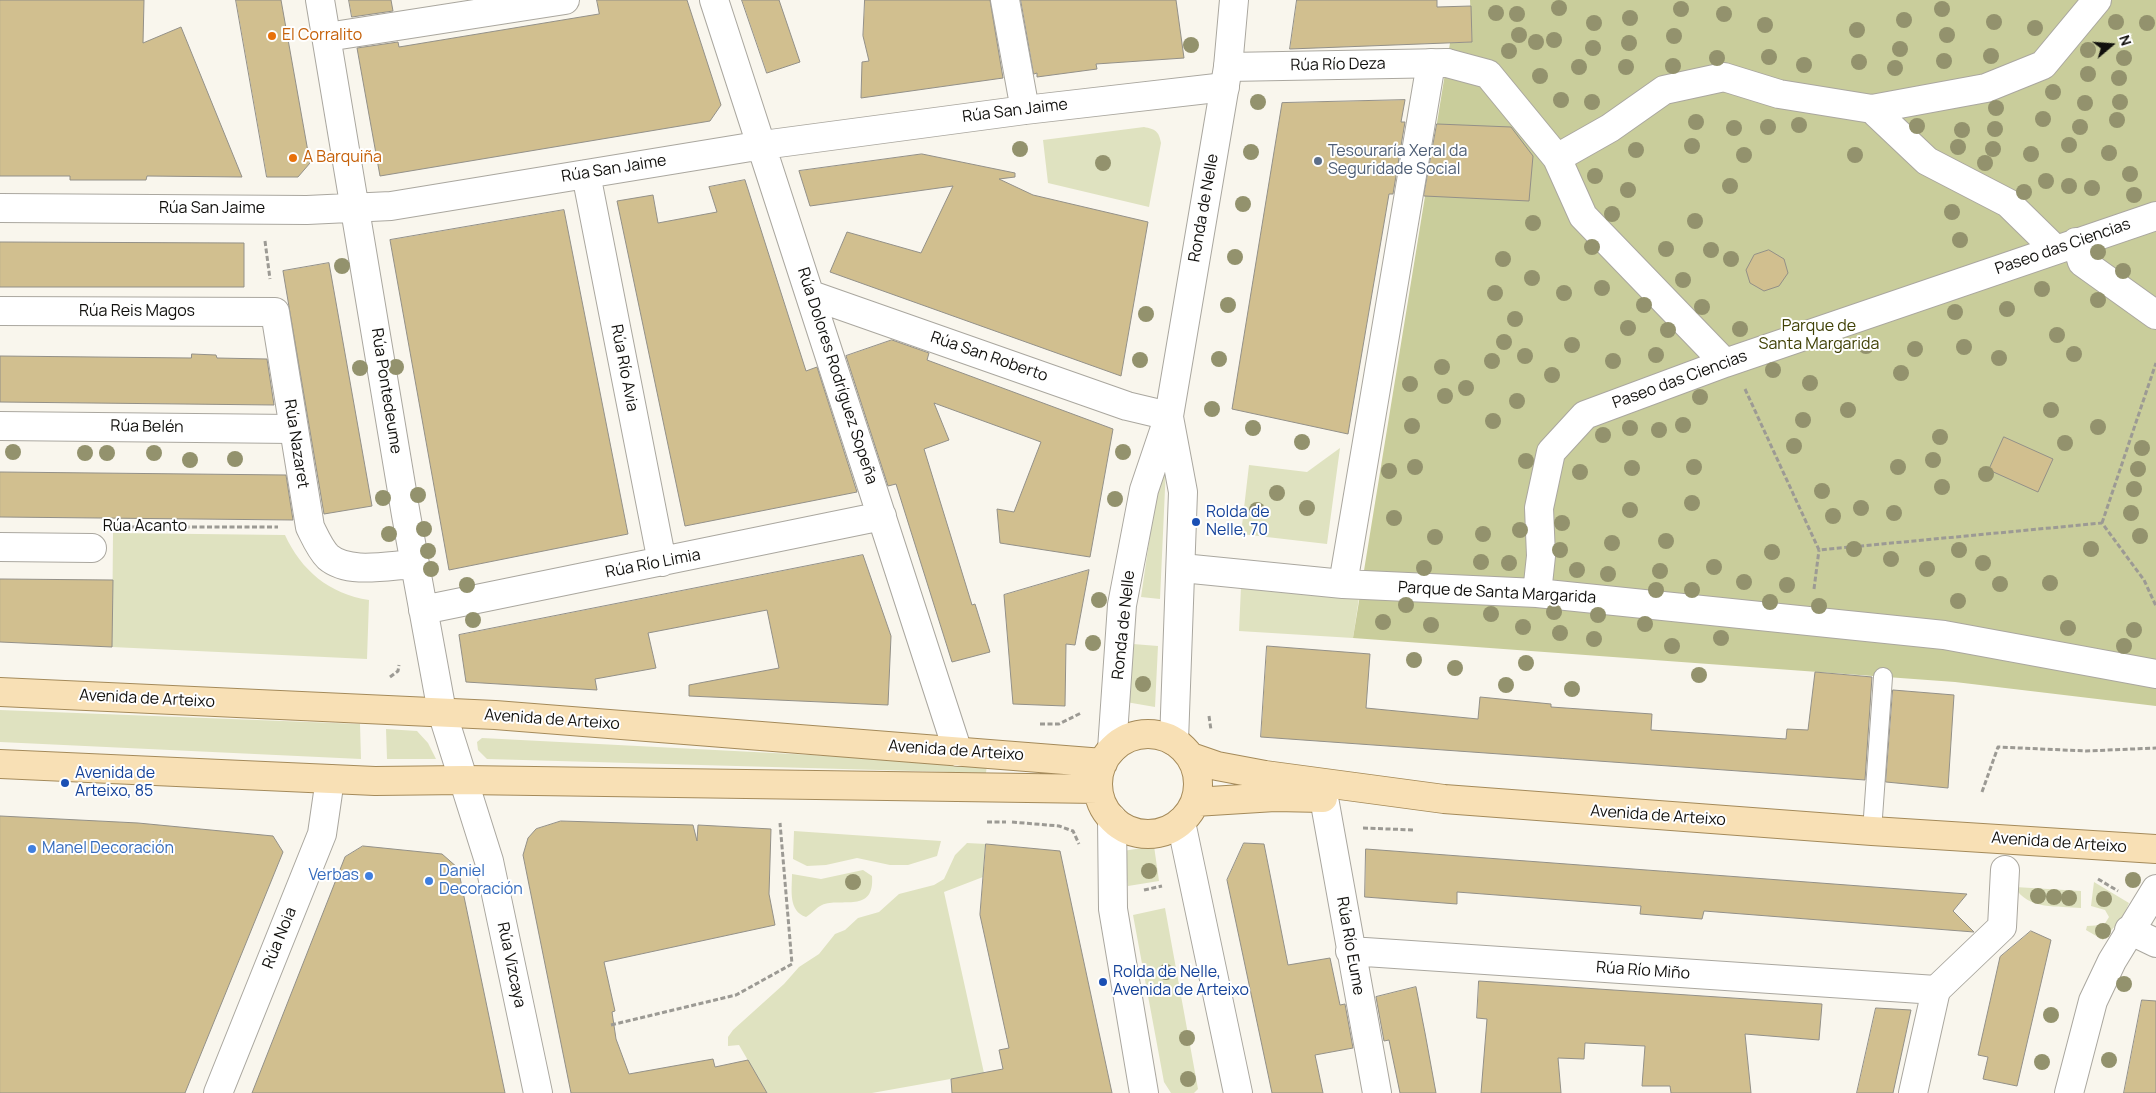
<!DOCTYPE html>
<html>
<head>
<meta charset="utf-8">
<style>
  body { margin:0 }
  #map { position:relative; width:2156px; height:1093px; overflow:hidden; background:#f9f6ed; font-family:Manrope,sans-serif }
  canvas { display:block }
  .north { position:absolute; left:2086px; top:20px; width:50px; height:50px; -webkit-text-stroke:4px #fff; paint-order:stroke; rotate:72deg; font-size:14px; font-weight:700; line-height:20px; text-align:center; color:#11100d }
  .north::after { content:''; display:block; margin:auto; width:18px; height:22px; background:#11100d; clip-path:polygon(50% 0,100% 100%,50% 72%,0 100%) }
</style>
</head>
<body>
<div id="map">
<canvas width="2156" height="1093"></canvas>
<div class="north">N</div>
</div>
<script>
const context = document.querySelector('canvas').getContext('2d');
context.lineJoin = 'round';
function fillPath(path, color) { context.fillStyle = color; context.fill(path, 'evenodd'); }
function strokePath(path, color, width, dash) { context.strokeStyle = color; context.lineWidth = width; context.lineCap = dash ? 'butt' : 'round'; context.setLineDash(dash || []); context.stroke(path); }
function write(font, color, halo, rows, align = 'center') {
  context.font = font + ' Manrope,sans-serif'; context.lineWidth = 4; context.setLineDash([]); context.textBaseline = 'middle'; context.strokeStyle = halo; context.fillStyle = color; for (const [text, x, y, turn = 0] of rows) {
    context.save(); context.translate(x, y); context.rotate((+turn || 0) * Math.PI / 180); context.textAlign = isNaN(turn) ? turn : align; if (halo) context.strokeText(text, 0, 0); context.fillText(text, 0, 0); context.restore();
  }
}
fillPath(new Path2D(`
  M1144,127c11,2 15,4 17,16l-12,64 -101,-24 -5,-43z
  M1340,448l-13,96 -86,-10 8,-69 58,7z
  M1160,466l6,1 -6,132 -19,-2z
  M113,533l172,2c16,35 44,59 84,65l-2,59 -255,-12z
  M1241,587l118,11 -6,40 -114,-7z
  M1133,644l25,2 -3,61 -29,-5z
  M0,710l360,14 1,35 -361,-17z
  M386,729l31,2 11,12 8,16h-49z
  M482,738l505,26 -1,9 -499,-14 -9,-9 -1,-8z
  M794,831l147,10 -4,15 -29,9h-18l-33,-7 -31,7 -19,1 -14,-7z
  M967,843l19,1 -3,33 -39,15 40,181 -112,20h-105l-28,-48 -11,1v-9l5,-7 51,-46 15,-17 20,-13 16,-20 10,-4 13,-12 21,-6 20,-18 35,-9 10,-6 11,-24z
  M1154,846l5,35 -31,5 -5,-35z
  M863,870l9,6c3,38 -31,21 -50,29 -5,2 -11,9 -16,12 -18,-6 -14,-27 -14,-43l29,5z
  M2094,882l35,21 -6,14 -20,23 -17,-10 1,-4 17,-1 5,-8 -4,-7 -14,-4z
  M2015,887l66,4v17c-22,-2 -54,2 -66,-21z
  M1165,908l33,181 -4,4h-23l-7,-11 -31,-167z`), '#dfe2c0');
fillPath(new Path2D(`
  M1470,0h686v706l-201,-24 -602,-44 97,-595 22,-1z`), '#c9cd9b');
const building = new Path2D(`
  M0,0h144l-1,43 38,-16 61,150 -95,-1 -1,4h-76v-4h-70z
  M236,0h45l29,163 -12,14h-31z
  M349,0h42l2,11 -41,6z
  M597,0h90l34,105 -11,16 -330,55 -23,-128 41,-6 1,5 200,-33z
  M742,0h37l21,62 -33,11z
  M865,0h125l13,78 -142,20 1,-36 7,-1 -6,-25z
  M1021,0h155l8,58 -88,6 1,5 -60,8v-4l-3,1z
  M1297,0h140v7l34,-1 1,36 -182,7z
  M1405,100l-4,22h4l-12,72h-4l-41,240 -116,-25 50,-306z
  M1437,124l74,3 22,29 -4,45 -105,-5z
  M922,154l93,19v4l-16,2 34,16 115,27 -27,154 -291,-104 17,-40 74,21 32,-67 -143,20 -11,-35z
  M745,180l61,191 11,-4 40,125 -172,34 -68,-325 36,-6 5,28 59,-11 -8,-25z
  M564,210l64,324 -179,36 -59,-330z
  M0,242l244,1v44h-244z
  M1769,250l15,9 4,14 -9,13 -15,5 -14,-8 -4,-13 8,-15z
  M329,263l43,243 -48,8 -41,-243z
  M892,340l37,13 -2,7 186,69 -23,128 -90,-14 -3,-34 17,3 27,-70 -107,-39 15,37 -25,9 48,156 3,-1 15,48 -38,10 -56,-178 -8,2 -42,-130z
  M192,354l24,1 1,3 50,1 7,46 -274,-3v-46l191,2z
  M2004,437l49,22 -15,33 -49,-22z
  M0,472l286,3 7,45 -293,-3z
  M863,555l28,81 -3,69 -199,-9v-11l90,-17 -12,-58 -119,23 8,35 -61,11 2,11 -131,-8 -7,-47z
  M1089,570l-14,75 -9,-1 -1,62 -52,-2 -9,-109z
  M0,579l113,1 -1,67 -112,-5z
  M1267,646l103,8 -4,54 112,11 2,-22 71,7v3l101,7 -1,16 135,9 1,-10 21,1 7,-58 57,5 -7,103 -604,-43z
  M1893,690l61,5 -6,93 -62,-6z
  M0,816l138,7 135,13 10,16 -98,241h-185z
  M561,821l132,4 4,16 1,-16 73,4 -2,65 6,31 -171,37 11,49 -3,1 4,27 13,35 84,-15 2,8 33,-7 19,33h-196l-48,-238 5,-17 8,-9z
  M1244,843l20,1 24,121 42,-7 10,47 5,-1 8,44 -38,7 8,38h-51l-45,-213z
  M986,844l74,7 52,242h-160l-1,-14 52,-10 -4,-19 10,-2 -29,-133z
  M363,846l79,8 16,14 47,225h-253l93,-236z
  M1366,849l601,45 -14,17 21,21 -270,-21 -2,8 -62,-5 1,-8 -184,-14v12l-92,-7z
  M2031,931l20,9 -34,146 -34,-7 5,-22 -10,-2 22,-98z
  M1479,981l343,23 -3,36 -74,-6 6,59h-80l-1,-7h-28l3,-40 -60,-3 -1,16 -26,-1 3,35h-80l6,-74 -10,-1z
  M1416,987l9,46 11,60h-36l-11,-53 -5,1 -8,-44z
  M2142,1000l14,1v92h-32z
  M1876,1008l35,2 -18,83h-36z`);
fillPath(building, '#d1bf8f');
strokePath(building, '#939088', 1);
const service = new Path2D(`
  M1872,831l11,-154`);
const pedestrian = new Path2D(`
  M1447,63l41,11 69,84 53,-30 54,-38 60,-13 55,17 93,15 55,52 81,42 48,47
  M1872,109l114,-21 57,-23 54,-65
  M1557,158l26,58 142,147
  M2076,242l6,20 74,53
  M0,426l293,3
  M1182,568l161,16 88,-521
  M1343,584l194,9 407,42 212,39
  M1537,593l4,-37 -2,-48 12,-56 34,-37 140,-52 431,-147
  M1936,990l66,-63 3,-57`);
const minor = new Path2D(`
  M320,0l86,515 36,197 47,149 49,232
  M714,0l244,752
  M1005,0l20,110
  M327,37l238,-37
  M1228,67l219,-4
  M586,174l76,388
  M0,208l307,2 84,-4 372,-61 262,-35 200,-23
  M811,295l316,111 42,10
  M0,311l275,1 35,215c5,10 10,22 18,30 21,18 62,8 87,7
  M0,547l92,1
  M423,610l459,-94
  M1324,798l53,295
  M2129,930l27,13
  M1350,951l586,39 -23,103
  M218,1093l104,-259 8,-55
  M2069,1093l24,-92 19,-40 44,-72`);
const tertiary = new Path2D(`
  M1169,417l14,75 -9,249
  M1112,749l10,-144 22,-115 25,-74 59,-349 6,-67
  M1112,818l1,91 31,184
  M1181,822l57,271`);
const primary = new Path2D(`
  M0,692l495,23 608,48
  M1098 784a50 50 0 1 1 100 0a50 50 0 1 1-100 0Z
  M1191,757l26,9 48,9 179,24 428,32 284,18
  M0,764l375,17 89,-1 634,9
  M1195,802l80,-5 48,1`);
strokePath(service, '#aaa79f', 20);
strokePath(pedestrian, '#aaa79f', 30);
strokePath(minor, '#aaa79f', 30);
strokePath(tertiary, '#aaa79f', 30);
strokePath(primary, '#a48a5a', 30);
strokePath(new Path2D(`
  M265,241l5,38
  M1745,389l74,161 283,-27 42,57 12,26
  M2102,523l54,-160
  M117,527h161
  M1814,589l5,-39
  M390,677l8,-6 1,-6
  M1209,716l2,14
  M1040,724h19l22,-11
  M1982,792l16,-45 88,4 70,-3
  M987,822h19
  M1012,822l47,4 14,5 6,13
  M1363,828l51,2
  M2098,879l20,12
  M1144,890l18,-4
  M611,1025l125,-30 56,-31 -12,-141`), '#9c9a94', 3, [5, 2.5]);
strokePath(service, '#fff', 18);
strokePath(pedestrian, '#fff', 28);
strokePath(minor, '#fff', 28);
strokePath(tertiary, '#fff', 28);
strokePath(primary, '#f8e0b5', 28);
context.fillStyle = '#93926d';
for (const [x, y] of [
  [1559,8],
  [1681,9],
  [1942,9],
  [1496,13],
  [1517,14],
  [1724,14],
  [1630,18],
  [1904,20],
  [1994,22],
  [2116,22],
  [1594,23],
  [2147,23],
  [1765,25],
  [2035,28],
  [1857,30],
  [1519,35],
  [1947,35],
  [1674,36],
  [1554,40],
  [1536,42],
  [1629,43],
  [1191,45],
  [1593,48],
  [1900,49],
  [2088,50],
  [1509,51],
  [1991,56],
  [1769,57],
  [1717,58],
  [2124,58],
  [1944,61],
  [1859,62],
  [1804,65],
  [1673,66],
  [1579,67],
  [1626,67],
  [1895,68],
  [2088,74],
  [1540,76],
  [2119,78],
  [2053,92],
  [1561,100],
  [1258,102],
  [1592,102],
  [2120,102],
  [2085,103],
  [1996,108],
  [2043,119],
  [2117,120],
  [1696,122],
  [1799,125],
  [1917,126],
  [1768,127],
  [2080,127],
  [1734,128],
  [1995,129],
  [1962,130],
  [2069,145],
  [1692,146],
  [1958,147],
  [1020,149],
  [1993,149],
  [1636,150],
  [1251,152],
  [2109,153],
  [2031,154],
  [1744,155],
  [1855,155],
  [1103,163],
  [1985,163],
  [2130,174],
  [1595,176],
  [2046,181],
  [1730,186],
  [2069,186],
  [2092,188],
  [1628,190],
  [2024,192],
  [2134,195],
  [1243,204],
  [1952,212],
  [1612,214],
  [1695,221],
  [1533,223],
  [1960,240],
  [1592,247],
  [1666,249],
  [1711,250],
  [2098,252],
  [1235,257],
  [1503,259],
  [1731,259],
  [342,266],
  [2123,271],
  [1532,278],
  [1683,280],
  [1602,288],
  [2042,289],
  [1495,293],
  [1564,293],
  [2098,300],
  [1228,305],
  [1644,305],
  [1702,307],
  [2007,309],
  [1955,312],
  [1146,314],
  [1515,319],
  [1628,328],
  [1740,329],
  [1668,330],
  [2057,335],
  [1504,342],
  [1572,345],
  [1866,346],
  [1964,347],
  [1915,349],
  [2074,354],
  [1656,355],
  [1525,356],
  [1999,358],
  [1219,359],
  [1140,360],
  [1492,361],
  [1613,361],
  [396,367],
  [1442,367],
  [360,368],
  [1773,370],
  [1901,373],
  [1552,375],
  [1810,383],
  [1410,384],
  [1466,388],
  [1445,396],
  [1700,397],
  [1517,401],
  [1212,409],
  [1848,410],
  [2051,410],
  [1803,420],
  [1493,421],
  [1683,425],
  [1412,426],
  [2098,427],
  [1253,428],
  [1630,428],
  [1659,430],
  [1603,435],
  [1940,437],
  [1302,442],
  [2065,443],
  [1794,446],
  [2142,448],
  [13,452],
  [1123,452],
  [85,453],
  [107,453],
  [154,453],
  [235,459],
  [190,460],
  [1933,460],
  [1526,461],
  [1415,467],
  [1694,467],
  [1898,467],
  [1632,468],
  [2138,469],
  [1389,471],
  [1580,472],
  [1986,474],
  [1942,487],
  [2134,489],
  [1822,491],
  [1277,493],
  [418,495],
  [383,498],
  [1115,499],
  [1692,503],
  [1307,508],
  [1861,508],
  [1257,510],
  [1630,510],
  [1894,513],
  [2131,513],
  [1833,516],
  [1394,518],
  [1562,523],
  [424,529],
  [1520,530],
  [389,534],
  [1483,534],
  [2140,536],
  [1435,537],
  [1666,541],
  [1612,543],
  [1854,549],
  [2091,549],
  [1560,550],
  [1959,550],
  [428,551],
  [1772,552],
  [1891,559],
  [1481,562],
  [1509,563],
  [1983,563],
  [1714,567],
  [1424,568],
  [431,569],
  [1927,569],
  [1577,570],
  [1660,571],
  [1608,574],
  [1744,582],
  [2050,583],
  [2000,584],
  [467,585],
  [1787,585],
  [1656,590],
  [1692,590],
  [1099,600],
  [1958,601],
  [1770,602],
  [1406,605],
  [1819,606],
  [1554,612],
  [1491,614],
  [1598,615],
  [473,620],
  [1383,622],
  [1645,624],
  [1431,625],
  [1523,627],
  [2068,628],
  [2134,630],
  [1560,633],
  [1721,638],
  [1594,639],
  [1093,643],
  [1672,646],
  [2124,646],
  [1414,660],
  [1526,663],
  [1455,668],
  [1699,675],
  [1143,684],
  [1506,685],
  [1572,689],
  [1149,871],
  [2133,880],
  [853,882],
  [2038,896],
  [2054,897],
  [2069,898],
  [2104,899],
  [2103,931],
  [1166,972],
  [2124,984],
  [2051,1015],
  [1187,1038],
  [2109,1060],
  [2042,1062],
  [1188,1079]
]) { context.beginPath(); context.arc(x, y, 8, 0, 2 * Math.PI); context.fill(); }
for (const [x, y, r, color] of [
  [272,36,5,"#e8710a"],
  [293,158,5,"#e8710a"],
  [1318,161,5,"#5c6f8a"],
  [1196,522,5,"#1a4fb4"],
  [65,783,5,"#1a4fb4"],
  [32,849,5,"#3f7fe0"],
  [369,876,5,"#3f7fe0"],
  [429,881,5,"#3f7fe0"],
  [1103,982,5,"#1a4fb4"]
]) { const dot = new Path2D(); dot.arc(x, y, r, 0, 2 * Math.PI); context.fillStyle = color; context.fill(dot); strokePath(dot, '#fff', 2); }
write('16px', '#c56008', '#fff', [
  ["El Corralito",282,36],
  ["A Barquiña",303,158]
], 'left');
write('16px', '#11100d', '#fff', [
  ["Rúa Río Deza",1338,65,-1],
  ["Rúa San Jaime",1015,111,-7],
  ["Rúa San Jaime",614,169,-9],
  ["Ronda de Nelle",1204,208,-80],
  ["Rúa San Jaime",212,209],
  ["Paseo das Ciencias",2063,247,-19],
  ["Rúa Reis Magos",137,312],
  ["Rúa San Roberto",989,357,19],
  ["Rúa Río Avia",624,368,79],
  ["Rúa Dolores Rodríguez Sopeña",837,376,72],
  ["Paseo das Ciencias",1680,380,-20],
  ["Rúa Pontedeume",386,391,81],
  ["Rúa Belén",147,427,1],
  ["Rúa Nazaret",296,444,81],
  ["Rúa Acanto",145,527],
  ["Rúa Río Limia",653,564,-11],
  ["Parque de Santa Margarida",1497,593,3],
  ["Ronda de Nelle",1124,625,-84],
  ["Avenida de Arteixo",147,699,3],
  ["Avenida de Arteixo",552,720,4],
  ["Avenida de Arteixo",956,751,4],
  ["Avenida de Arteixo",1658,816,4],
  ["Avenida de Arteixo",2059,843,4],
  ["Rúa Noia",280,938,-68],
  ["Rúa Río Eume",1350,946,80],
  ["Rúa Vizcaya",511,965,78],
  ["Rúa Río Miño",1643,971,4]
]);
write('16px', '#4e5e75', '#fff', [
  ["Tesouraría Xeral da",1328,152],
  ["Seguridade Social",1328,170]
], 'left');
write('16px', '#404105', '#fff', [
  ["Parque de",1819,327],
  ["Santa Margarida",1819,345]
]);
write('16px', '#164399', '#fff', [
  ["Rolda de",1206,513],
  ["Nelle, 70",1206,531],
  ["Avenida de",75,774],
  ["Arteixo, 85",75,792],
  ["Rolda de Nelle,",1113,973],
  ["Avenida de Arteixo",1113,991]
], 'left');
write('16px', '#366cbe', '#fff', [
  ["Manel Decoración",42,849],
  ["Daniel",439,872],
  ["Decoración",439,890],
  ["Verbas",359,876,"right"]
], 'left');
</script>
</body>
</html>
